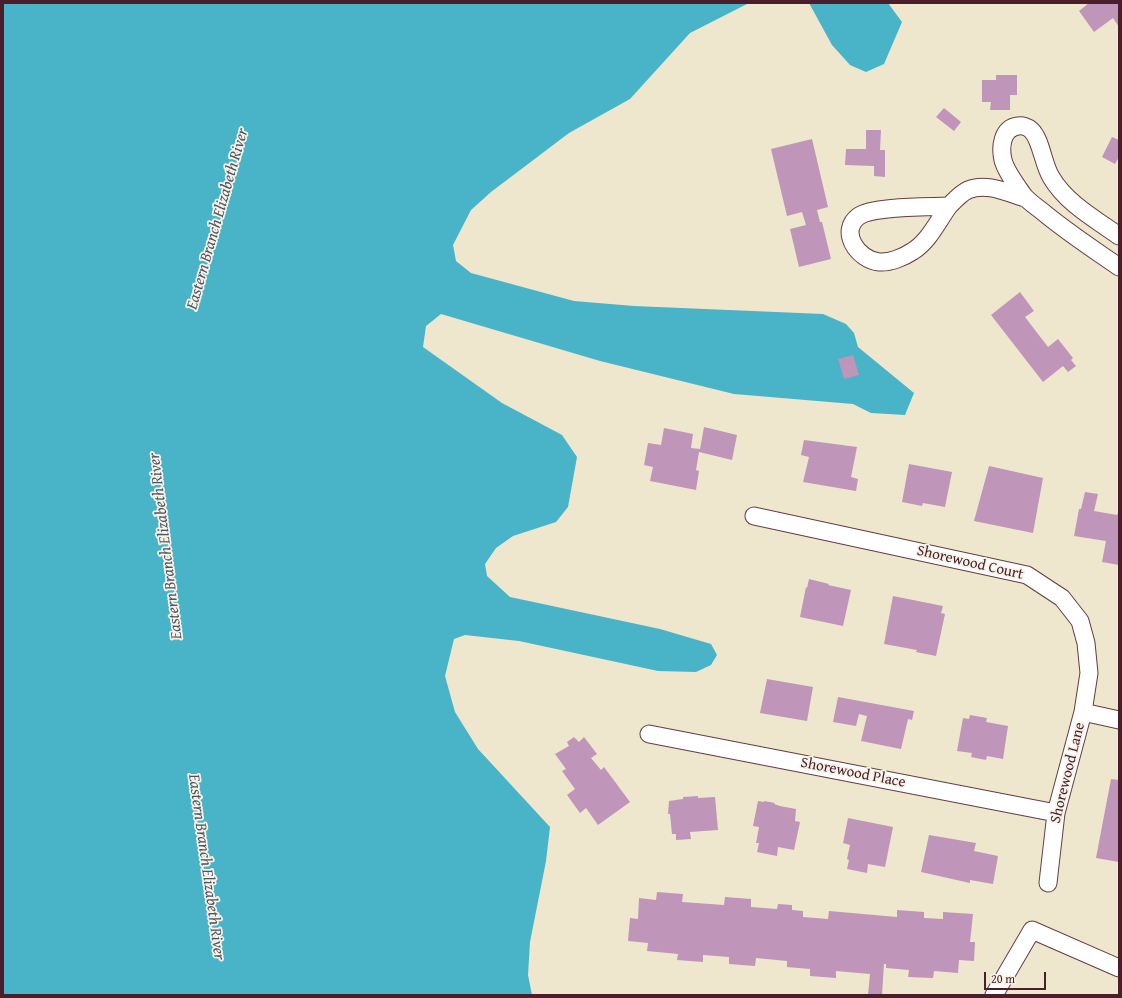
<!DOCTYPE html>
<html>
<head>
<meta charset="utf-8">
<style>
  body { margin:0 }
  #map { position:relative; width:1122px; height:998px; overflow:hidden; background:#eee7cd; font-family:"Gentium Book Plus",serif }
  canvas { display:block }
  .frame { position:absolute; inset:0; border:4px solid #4a1f2b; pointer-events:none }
  .scale { position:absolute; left:984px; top:972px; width:62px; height:18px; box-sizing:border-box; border:2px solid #4a1f2b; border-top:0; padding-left:5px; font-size:12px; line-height:14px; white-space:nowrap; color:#4a1f2b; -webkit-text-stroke:3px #f7f3e8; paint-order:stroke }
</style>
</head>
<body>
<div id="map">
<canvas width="1122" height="998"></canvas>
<div class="frame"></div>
<div class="scale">20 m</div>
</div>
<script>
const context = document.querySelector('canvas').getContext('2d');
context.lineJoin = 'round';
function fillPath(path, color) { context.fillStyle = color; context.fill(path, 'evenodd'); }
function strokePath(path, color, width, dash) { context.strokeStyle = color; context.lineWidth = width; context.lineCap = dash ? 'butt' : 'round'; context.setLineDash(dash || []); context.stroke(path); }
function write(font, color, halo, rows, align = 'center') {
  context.font = font + ' "Gentium Book Plus",serif'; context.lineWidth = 3.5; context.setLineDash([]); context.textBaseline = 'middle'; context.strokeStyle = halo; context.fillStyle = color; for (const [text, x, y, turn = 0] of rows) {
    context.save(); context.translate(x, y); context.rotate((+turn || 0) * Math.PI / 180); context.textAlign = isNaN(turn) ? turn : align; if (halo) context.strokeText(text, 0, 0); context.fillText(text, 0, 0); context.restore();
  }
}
fillPath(new Path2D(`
  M3,3h746l-59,30 -60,66 -61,34 -78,59 -20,18 -18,35 3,16 15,12 103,28 60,5 189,8 23,10 8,9 4,14 56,46 -9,22 -34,-2 -18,-9 -119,-10 -134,-33 -159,-47 -15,12 -3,21 79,56 60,32 15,22 -9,50 -12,15 -43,14 -17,12 -11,16 2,12 23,21 150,32 51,15 6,11 -6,10 -15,7 -38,-1 -139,-30 -54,-6 -11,4 -9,37 10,36 23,37 72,78 -4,34 -16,81 -2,33 4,20h-529z
  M809,3h79l14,19 -18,42 -18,8 -16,-7 -18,-20z`), '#49b3c8');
fillPath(new Path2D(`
  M1089,3h30v24l-6,-9 -19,14 -15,-21z
  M996,75h21v20h-7v15h-20l1,-8h-9v-22h14z
  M944,108l17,14 -7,9 -18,-14z
  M866,130h15l-1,20h5v27l-11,-1v-10l-29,-1 1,-16h20z
  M1112,137l7,3v17l-4,7 -13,-7z
  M812,139l16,68 -11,3 3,12h2l9,37 -32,8 -9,-38 16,-4 -4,-13 -15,4 -16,-67z
  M1020,292l14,19 -9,6 23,30 10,-8 15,19 -2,2 5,6 -8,6 -5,-6 -20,16 -52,-67z
  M853,355l6,20 -15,4 -6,-20z
  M704,427l33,8 -5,25 -33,-8 -3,18 3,1 -3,19 -46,-9 3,-14 -9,-2 4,-22 13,2 3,-17 29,6 -2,14 9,1z
  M804,440l53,7 -6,30 7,2 -2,12 -53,-9 6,-25 -8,-2z
  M909,464l43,8 -7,35 -22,-4 -1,3 -20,-4z
  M989,466l54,12 -10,55 -59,-12z
  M1085,492l13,2 -4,17 23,4 2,-4v54l-17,-3 4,-21 -32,-5 5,-27h2z
  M809,579l20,5 -1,1 23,5 -8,36 -43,-9 6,-30 1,1z
  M893,596l50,10 -2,7 4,1 -9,42 -20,-4 1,-2 -33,-6z
  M767,679l46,8 -6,34 -47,-8z
  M838,697l76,14 -2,9 -4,-1 -7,30 -40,-8 6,-25 -8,-2 -3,12 -23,-4z
  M970,715l17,3 -1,4 22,4 -5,33 -16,-3 -1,4 -15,-3 1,-4 -15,-2 6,-33 6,1z
  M574,737l5,5 5,-5 13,17 -6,4 10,12 3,-3 26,35 -32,23 -12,-17 -6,5 -13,-18 8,-6 -13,-18 4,-2 -11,-15 14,-8 -2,-4z
  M1111,779l8,1v82l-23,-4z
  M698,796v2l17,-1 3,33 -28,2 1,7 -15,1v-6h-4l-2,-20h-2l1,-13 14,-2v-2z
  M758,801l6,1v-1l11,2 -1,1 6,2 16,3 -1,12 5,1 -6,28 -16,-3 -1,9 -20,-4 2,-9h-3l3,-16 -6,-1z
  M848,818l45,9 -8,40 -17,-3 -1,9 -20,-4 2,-9 -2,-1 3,-14 -7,-2z
  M929,835l47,8 -2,8 24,5 -5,28 -23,-4v3l-49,-11z
  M657,892l26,2 -1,8 42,3 1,-8 26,2v8l26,2 1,-5 14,1v5l11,1v6l25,2 1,-8 68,6v-7l27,2v6l19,1v-7l30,2 -3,28h5l-1,19 -15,-1 -1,13 -24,-2 -1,7 -25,-1 1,-7 -23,-2v-4h-2l-2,31h-14l2,-21 -34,-3v7l-26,-2v-7l-23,-2v-6l-31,-3 -1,8 -26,-2v-7l-26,-2v7l-26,-2 1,-6 -31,-3 1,-8 -20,-2 2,-23 8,1 1,-21 17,2z`), '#bf95b9');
const street = new Path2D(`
  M949,206c-11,15 -20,35 -36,45 -9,6 -23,12 -34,11 -21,-2 -41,-31 -20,-46 14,-10 70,-9 90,-10z
  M949,206c5,-5 12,-13 19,-16 18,-8 40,3 57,8
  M1119,236c-24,-17 -53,-33 -68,-59 -8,-13 -10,-38 -20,-47 -3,-3 -9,-5 -13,-4 -16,2 -18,21 -15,34 3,12 14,26 21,36 5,6 13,11 19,16 24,20 50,37 76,55
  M754,516l273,59 35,23 18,23 6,22 3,30 -6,39 -27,101 -8,70
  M1083,712l36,8
  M649,734l407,79
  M994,995l38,-65 87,38`);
strokePath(street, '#633d43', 19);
strokePath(street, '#fff', 17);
write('15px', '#4a1f2b', '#f7f3e8', [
  ["Shorewood Court",970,563,13],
  ["Shorewood Place",853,773,11],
  ["Shorewood Lane",1068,773,-76]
]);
write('italic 16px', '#4a5362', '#f7f3e8', [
  ["Eastern Branch Elizabeth River",218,219,-74],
  ["Eastern Branch Elizabeth River",166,546,-97],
  ["Eastern Branch Elizabeth River",206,867,82]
]);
</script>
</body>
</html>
